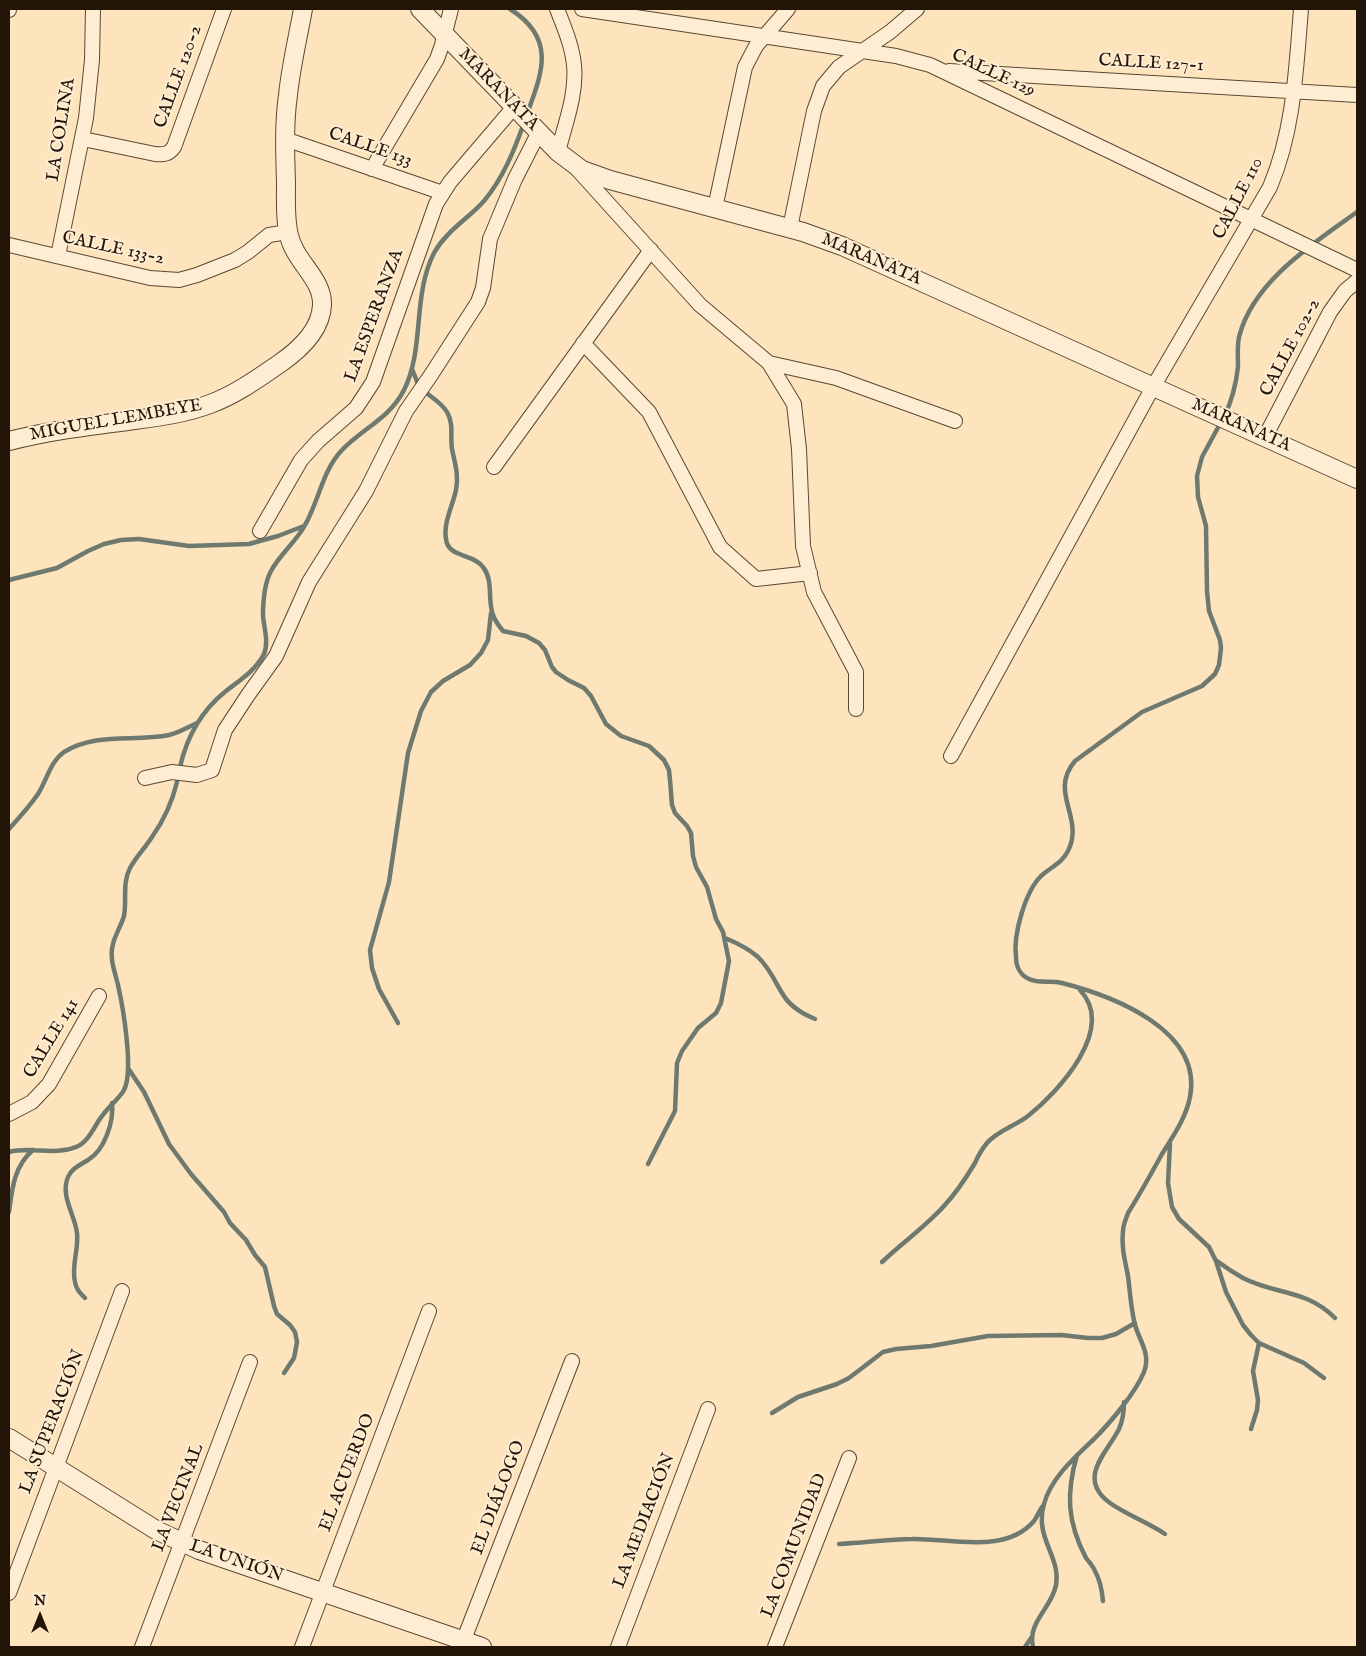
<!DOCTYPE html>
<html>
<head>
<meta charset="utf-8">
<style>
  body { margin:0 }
  #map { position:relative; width:1366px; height:1656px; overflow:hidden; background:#fde4bc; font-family:"IM FELL English",serif }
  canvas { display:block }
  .frame { position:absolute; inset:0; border:10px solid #221508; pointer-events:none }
  .north { position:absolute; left:15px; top:1591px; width:50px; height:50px; -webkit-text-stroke:4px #feedd3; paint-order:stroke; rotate:0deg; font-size:14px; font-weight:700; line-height:20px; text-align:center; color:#221508 }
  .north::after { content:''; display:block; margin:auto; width:18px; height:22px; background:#221508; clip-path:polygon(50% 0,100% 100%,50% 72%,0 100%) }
</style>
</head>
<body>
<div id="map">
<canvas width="1366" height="1656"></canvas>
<div class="frame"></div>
<div class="north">N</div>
</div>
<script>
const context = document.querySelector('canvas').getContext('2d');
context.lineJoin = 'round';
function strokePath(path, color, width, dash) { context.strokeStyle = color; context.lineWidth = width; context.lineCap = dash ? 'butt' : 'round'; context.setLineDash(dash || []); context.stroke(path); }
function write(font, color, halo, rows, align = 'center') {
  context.font = font + ' "IM FELL English",serif'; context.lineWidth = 4; context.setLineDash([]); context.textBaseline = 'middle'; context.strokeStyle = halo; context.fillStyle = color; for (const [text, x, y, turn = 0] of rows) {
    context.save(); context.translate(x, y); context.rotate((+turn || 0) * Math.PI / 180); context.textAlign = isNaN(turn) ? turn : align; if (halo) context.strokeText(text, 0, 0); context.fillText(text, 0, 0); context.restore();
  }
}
strokePath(new Path2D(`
  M510,9c46,29 33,62 17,105
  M412,369l6,15
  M424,391c7,6 18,12 23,21 7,12 3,24 5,37 3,15 7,26 4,41 -3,15 -13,33 -10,49 2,19 27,14 37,28 11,14 4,32 10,48 2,6 6,11 10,16l23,5 13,7 6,7 7,17 4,5 12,8 16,8 7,8 15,28 15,12 28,10 15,14 5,10 1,10 2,25 3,8 12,13 4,7 2,23 3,11 11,20 9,32 7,13 6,29 -8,42 -5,10 -18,15 -16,23 -5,12 -2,48 -27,53
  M1225,415c7,-15 11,-31 13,-48 0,-10 -1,-20 1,-30 14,-56 75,-94 118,-125
  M9,580l48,-12 31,-17 16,-7 17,-4 18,-1 50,7 60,-2 29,-8 26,-10
  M180,767c7,-31 21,-56 46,-76 14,-11 30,-21 38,-37 5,-12 0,-26 -1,-38 0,-14 1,-32 8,-45 9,-17 25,-29 34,-46 14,-24 17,-54 37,-75 20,-21 48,-32 62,-60 21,-42 8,-94 30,-137 12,-22 34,-34 50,-52 19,-23 30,-50 40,-78
  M9,829c10,-11 20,-22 29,-35 9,-14 12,-32 26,-42 32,-20 70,-10 105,-17 10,-2 19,-8 28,-12
  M725,938c12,5 23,10 33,19 25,25 17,46 57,62
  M398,1023l-19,-34 -7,-21 -2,-18 19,-68 19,-129 13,-42 10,-19 12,-11 27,-16 11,-12 7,-13 3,-27
  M128,1068l16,24 25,52 22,30 33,38 6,11 16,17 9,15 10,12 9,39 3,8 13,11 5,7 2,10 -3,16 -10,15
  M1170,1143l-2,40 4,24 7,12 30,28 7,14 10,31 17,33 8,10 8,8 45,20 20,15
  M9,1152c22,-6 45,4 67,-5 13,-5 18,-21 26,-31 7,-10 17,-17 22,-26 10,-19 -1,-83 -6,-105 -3,-13 -9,-27 -5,-41 2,-9 8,-18 11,-28 3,-16 -2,-33 6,-48 6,-11 15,-20 22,-31 12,-17 20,-34 25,-55
  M9,1212c3,-23 5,-46 24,-62
  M1217,1261c8,6 17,12 26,17 33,17 63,11 92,40
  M882,1262c20,-19 43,-35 62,-56 12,-13 22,-28 31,-43 3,-7 7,-14 12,-20 10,-12 28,-17 41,-27 30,-24 89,-87 52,-126
  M85,1298c-5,-5 -9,-9 -10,-16 -4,-16 4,-33 2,-49 -2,-18 -17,-37 -9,-56 4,-9 12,-12 20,-17 17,-10 26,-39 24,-57
  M1124,1402c0,10 -1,18 -5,27 -12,24 -43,49 -9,74 17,12 37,19 55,31
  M772,1413l26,-16 39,-13 12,-6 34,-26 13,-3 35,-3 57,-10 73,-1 27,3h14l14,-4 19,-11
  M1251,1429l6,-19 1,-10 -5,-29 6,-28
  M1077,1455c-11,38 -10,67 9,103 3,4 7,8 9,13 5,9 7,19 8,30
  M839,1544c25,-1 49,-5 73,-5 38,-1 93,16 122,-18 3,-4 5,-10 8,-14
  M1025,1647l6,-9
  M1033,1647c-6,-25 19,-39 23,-62 5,-29 -22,-47 -12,-81 7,-26 31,-47 50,-65 16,-16 42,-47 50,-67 7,-18 -4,-30 -9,-47 -4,-16 -5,-33 -7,-49 -3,-15 -7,-30 -5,-45 0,-6 3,-12 5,-18 12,-19 23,-39 34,-59 11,-18 24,-36 28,-57 13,-67 -77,-101 -128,-114 -11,-3 -23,1 -33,-4 -9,-4 -13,-13 -13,-22 -3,-22 9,-65 25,-81 10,-9 21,-13 27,-25 17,-34 -20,-58 7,-90l67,-49 60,-26 13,-12 4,-9 2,-17 -1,-8 -11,-29 -2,-20 -1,-65 -8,-29 -1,-21 5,-19 19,-35`), '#6e7a70', 4.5);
const minor = new Path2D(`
  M557,9c7,18 15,36 17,56 3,29 -9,59 -16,87
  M582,9l314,47 34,9 427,205
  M9,10v-1
  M949,71l408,24
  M83,139l72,15c9,1 14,0 19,-7l50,-138
  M285,139l158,54
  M372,169l65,-110 5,-14 9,-36
  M577,169l123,136 69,58 25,41 5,45 4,97 11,46 42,80v37
  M715,208l30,-141 11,-21 32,-37
  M790,228l24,-117 9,-25 16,-19 51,-35 27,-23
  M9,245l141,33 29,2 18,-5 38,-15 13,-8 21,-17 19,-3
  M58,256l28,-138 6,-58 1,-51
  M583,343l66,69 71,135 36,32 54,-6
  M769,363l67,15 119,43
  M1265,437l65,-125 15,-21 12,-10
  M494,467l157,-217
  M260,531l41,-71 17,-19 38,-33 17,-26 63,-178 14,-22 64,-75
  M951,756l202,-369 117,-200c24,-57 26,-117 31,-178
  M145,778l27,-6 25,3 15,-5 13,-40 23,-35 28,-39 33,-74 57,-91 40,-80 25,-36 47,-73 5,-14 7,-49 25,-60 24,-47
  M9,1114l23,-12 17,-18 50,-88
  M9,1593l113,-302
  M142,1647l108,-285
  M302,1647l127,-336
  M461,1647l111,-286
  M618,1647l90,-238
  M775,1647l74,-189`);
const tertiary = new Path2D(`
  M420,9l138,143 24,18 28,10 193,52 39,14 515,233
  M9,441c39,-10 79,-15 119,-20 28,-4 56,-7 82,-17 25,-9 47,-25 69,-40 19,-13 42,-33 43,-59 1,-28 -29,-43 -34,-74 -3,-16 -2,-33 -2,-49 -1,-29 -2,-59 2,-87 3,-29 10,-58 15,-86
  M9,1438l147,92 43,20 283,97`);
strokePath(minor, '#594935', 16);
strokePath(tertiary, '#594935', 20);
strokePath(minor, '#feedd3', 14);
strokePath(tertiary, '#feedd3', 18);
write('18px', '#221508', '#feedd3', [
  ["CALLE 127-1",1151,64,3],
  ["CALLE 129",993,74,25],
  ["CALLE 120-2",179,77,-70],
  ["MARANATA",498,90,46],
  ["LA COLINA",62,130,-81],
  ["CALLE 133",370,148,19],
  ["CALLE 110",1239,199,-63],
  ["CALLE 133-2",113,249,12],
  ["MARANATA",871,260,23],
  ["LA ESPERANZA",375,316,-70],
  ["CALLE 102-2",1291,348,-62],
  ["MIGUEL LEMBEYE",116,421,-10],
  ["MARANATA",1241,426,24],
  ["CALLE 141",52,1039,-59],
  ["LA SUPERACIÓN",53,1422,-69],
  ["EL ACUERDO",348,1473,-69],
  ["LA VECINAL",179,1498,-69],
  ["EL DIÁLOGO",499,1498,-69],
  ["LA MEDIACIÓN",645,1521,-69],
  ["LA COMUNIDAD",795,1546,-69],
  ["LA UNIÓN",236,1562,19]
]);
</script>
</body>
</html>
